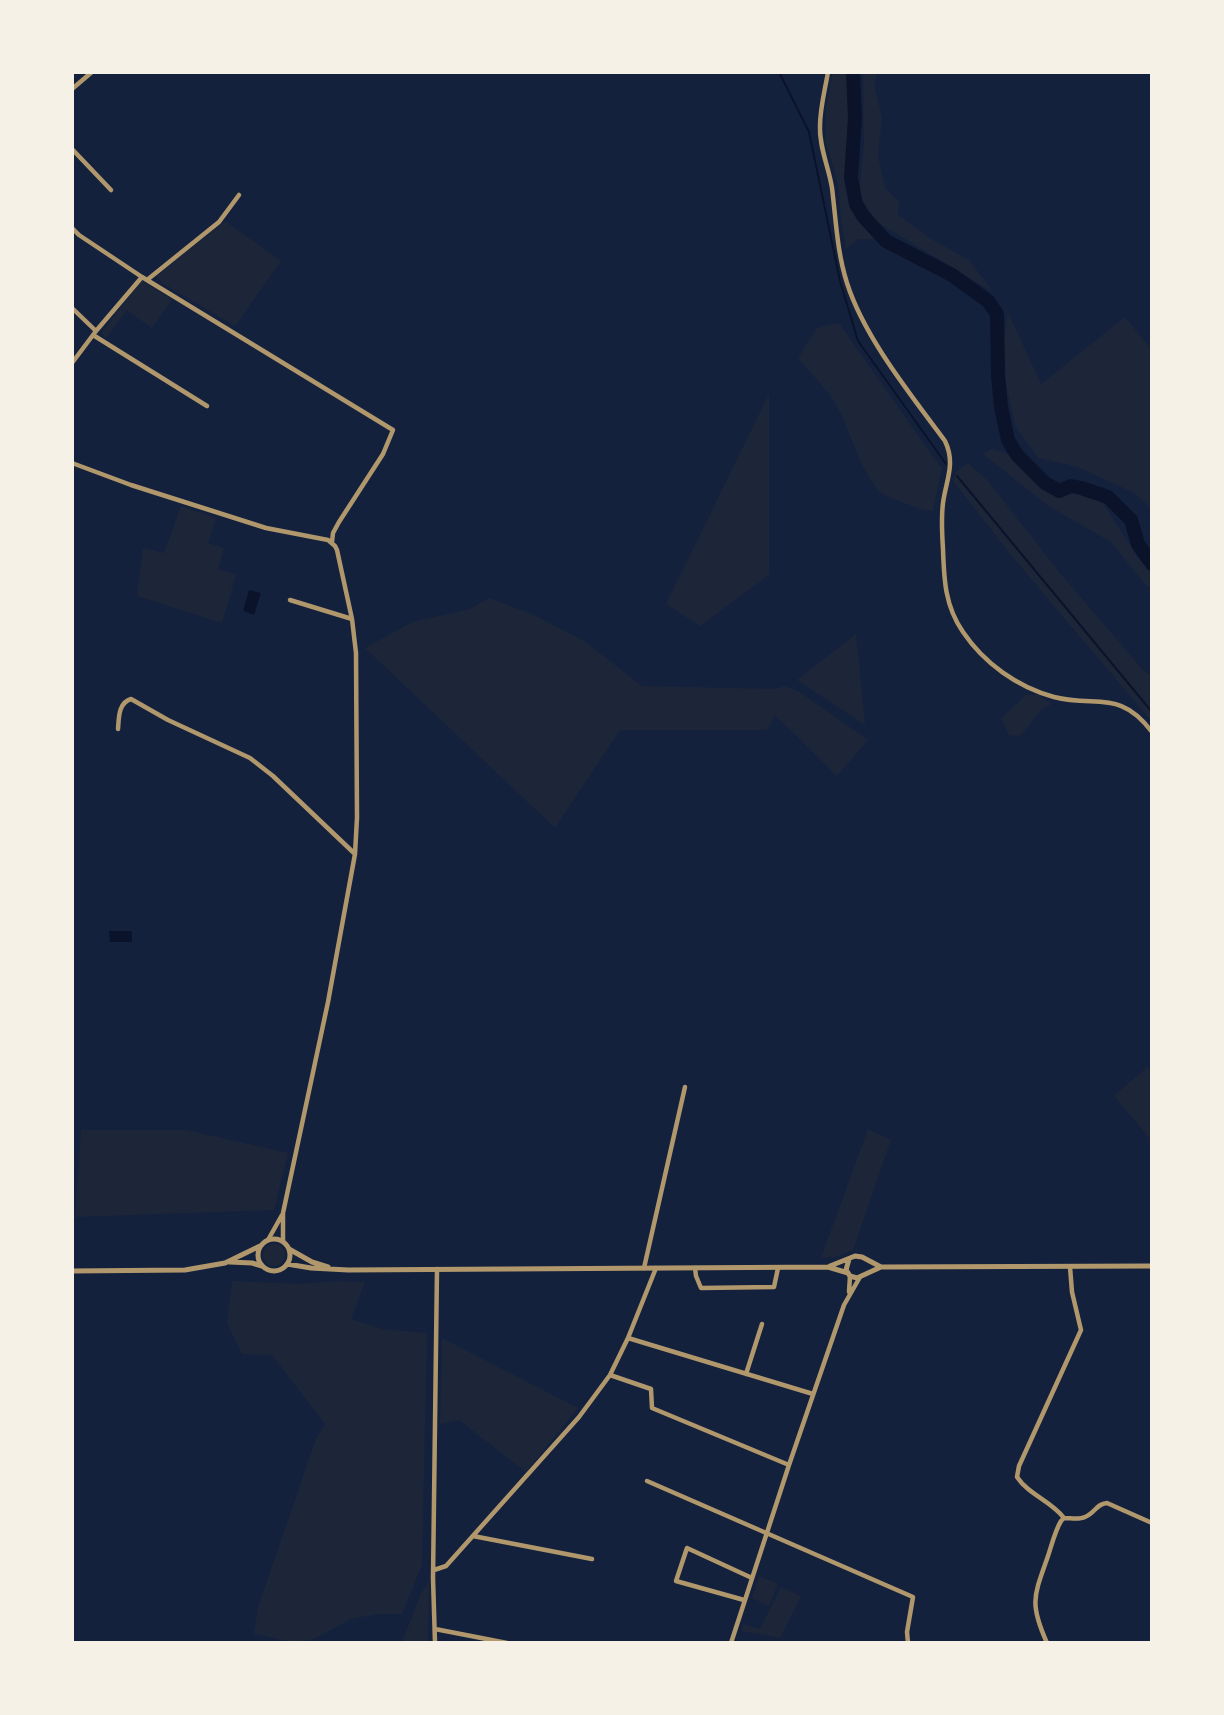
<!DOCTYPE html>
<html>
<head>
<meta charset="utf-8">
<style>
  body { margin:0 }
  #map { position:relative; width:1224px; height:1715px; overflow:hidden; background:#14213d; font-family:"Fira Sans Condensed",sans-serif }
  canvas { display:block }
  .frame { position:absolute; inset:0; border:74px solid #f6f1e7; pointer-events:none }
</style>
</head>
<body>
<div id="map">
<canvas width="1224" height="1715"></canvas>
<div class="frame"></div>
</div>
<script>
const context = document.querySelector('canvas').getContext('2d');
context.lineJoin = 'round';
function fillPath(path, color) { context.fillStyle = color; context.fill(path, 'evenodd'); }
function strokePath(path, color, width, dash) { context.strokeStyle = color; context.lineWidth = width; context.lineCap = dash ? 'butt' : 'round'; context.setLineDash(dash || []); context.stroke(path); }
fillPath(new Path2D(`
  M833,72h17l-4,105 5,33 23,29h-16l-12,10 -5,-29 -3,-36 -12,-42v-35z
  M863,72h15l-4,12 8,34 -4,37 7,33 14,13 -1,14 30,22 41,23 24,32 -116,-70 -18,-27 5,-51z
  M225,221l56,40 -46,65 -73,-43 -6,-7z
  M142,280l30,20 -20,28 -25,-18 -21,28 -5,-5z
  M1008,312l33,72 84,-67 27,33v159l-18,-16 -56,-26 -40,-9 -23,-32 -9,-41 -2,-46z
  M839,323l95,135 8,10 -9,43 -10,-1 -32,-12 -13,-7 -15,-24 -21,-51 -11,-20 -33,-38 19,-30z
  M769,394v181l-69,51 -34,-22z
  M992,449l13,3 38,36 15,6 15,-3 30,12 37,58 12,9v20l-8,-7 -33,-41 -64,-37 -64,-51z
  M968,463l20,18 71,91 85,99 8,5v46l-141,-167 -58,-74 4,-10z
  M181,506l35,12 -8,25 16,5 -6,21 18,6 -14,48 -85,-27 6,-48 21,5z
  M489,598l45,17 50,26 58,45 134,3 8,-3 14,5 70,49 -31,36 -62,-61 -8,15h-147l-65,98 -190,-180 47,-26 58,-13z
  M856,634l9,91 -68,-45z
  M1026,695h12l14,9 -9,4 -23,28 -11,-1 -8,-17z
  M1147,1067l5,6v68l-38,-45z
  M868,1129l23,11 -38,110 -17,7 -15,1z
  M81,1130h105l102,23 -14,57 -199,7z
  M263 1255a11 11 0 1 1 22 0a11 11 0 1 1-22 0Z
  M232,1281l69,3 35,-3 29,1 -14,37 31,10 45,4 -5,232 -20,49h-25l-26,5 -37,20 -20,3 -40,-8 4,-27 58,-168 9,-15 -53,-69 -30,-1 -15,-31z
  M442,1338l136,70 -52,64 -67,-52 -19,4z
  M759,1576l19,8 -9,22 -17,-8z
  M429,1582l-1,61h-26l19,-50z
  M781,1587l20,9 -21,42 -39,-7 2,-7 17,5z`), '#1d2539');
fillPath(new Path2D(`
  M249,590l12,3 -7,22 -11,-4z
  M109,931h23v11h-22z`), '#0b132b');
strokePath(new Path2D(`
  M779,72l30,60 31,149 18,60 88,123
  M957,476l195,236`), '#0b132b', 2);
strokePath(new Path2D(`
  M853,72l2,46 -4,60 5,26 7,12 23,25 66,34 36,26 9,13 1,61 3,32 7,33 9,15 28,28 14,8 12,-5 10,2 27,9 23,23 7,24 14,20`), '#0b132b', 14);
strokePath(new Path2D(`
  M828,72c-3,18 -8,36 -8,54 -1,21 9,42 12,62 4,32 5,64 15,95 17,54 64,112 98,158 11,23 1,39 -2,62 -2,16 -1,31 0,46 1,31 2,57 20,83 21,31 54,55 91,65 43,11 66,-8 98,35
  M72,89l20,-17
  M72,149l39,41
  M72,228l7,7 63,42 251,153 -10,24 -44,68 -6,11 -1,9
  M147,280l72,-58 20,-27
  M72,308l24,23
  M93,335l114,71
  M72,363l24,-32 46,-54
  M72,463l59,22 135,43 62,12 7,6 2,4 15,69 4,34 1,165 -2,36 -27,148 -45,211v28
  M290,600l62,19
  M118,729c1,-11 0,-26 13,-30l37,21 82,38 23,18 82,78
  M268,1240l14,-25
  M644,1268l41,-181
  M695,1268l1,8 5,12 73,-1 4,-19
  M849,1292l1,-16
  M628,1338l185,56
  M746,1374l16,-50
  M610,1375l41,14 1,19 137,57
  M647,1481l266,116 -6,35 1,11
  M1064,1518c-13,-17 -35,-23 -47,-41l2,-11 62,-136 -9,-38 -2,-25
  M473,1536l119,23
  M434,1570l12,-4 133,-149 31,-42 18,-37 28,-70
  M744,1600l-68,-19 11,-33 65,30
  M435,1629l72,14
  M435,1643l-2,-65 4,-309
  M731,1643l58,-178 55,-160 16,-28
  M1047,1643c-18,-40 -13,-47 1,-87 4,-12 7,-25 13,-35l3,-3c7,0 15,2 21,-1 10,-4 11,-13 22,-14l45,20`), '#b1986c', 4.5);
strokePath(new Path2D(`
  M258 1255a16 16 0 1 1 32 0a16 16 0 1 1-32 0Z
  M289,1249l23,13 16,5
  M849,1259l-3,11 4,6 7,2 24,-11 271,-1
  M230,1262l22,1 10,3
  M287,1264l24,4 37,2 480,-3 20,6
  M830,1266l25,-10 7,1 19,10
  M72,1271l113,-1 40,-7 35,-17`), '#b1986c', 5);
</script>
</body>
</html>
